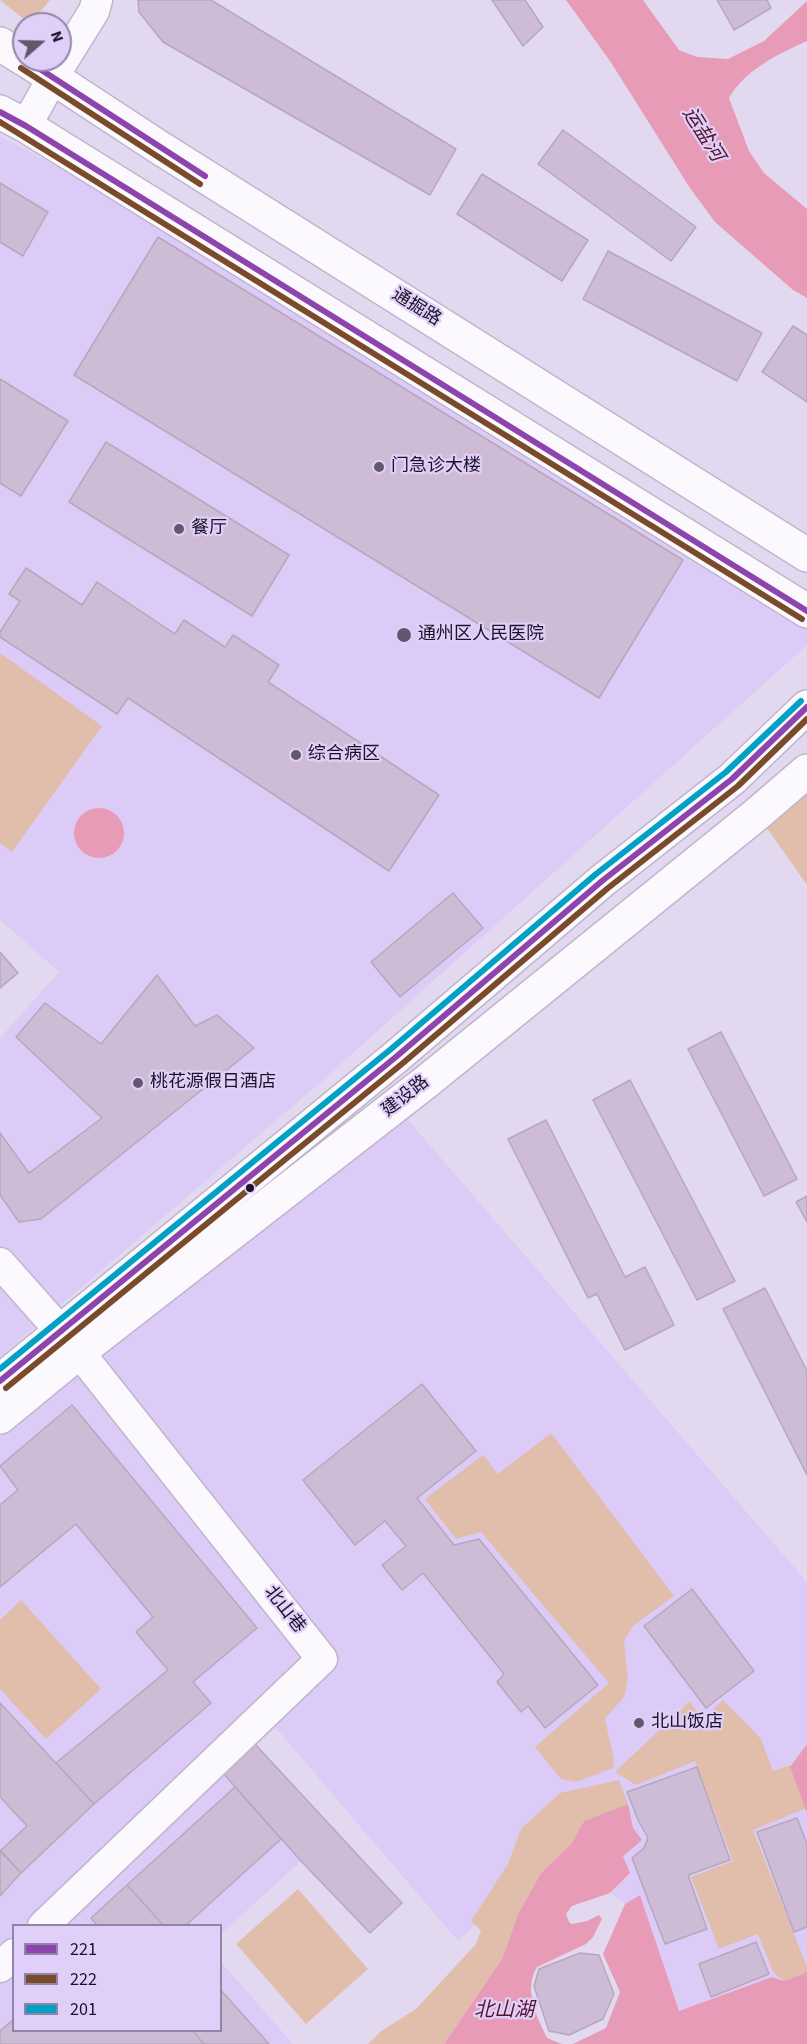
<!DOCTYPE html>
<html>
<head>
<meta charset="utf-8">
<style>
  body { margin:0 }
  #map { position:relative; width:807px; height:2044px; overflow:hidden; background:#e2d9f0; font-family:"Source Sans 3",sans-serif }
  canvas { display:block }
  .legend { position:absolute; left:12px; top:1924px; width:210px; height:108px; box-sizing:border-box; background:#e0d0f9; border:2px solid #9284a6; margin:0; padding:8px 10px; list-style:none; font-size:18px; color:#1c1129 }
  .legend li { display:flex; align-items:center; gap:12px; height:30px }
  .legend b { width:30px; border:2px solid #9284a6 }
  .north { position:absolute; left:12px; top:12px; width:60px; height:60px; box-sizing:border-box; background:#e0d0f9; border:2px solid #9284a6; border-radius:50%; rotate:70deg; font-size:16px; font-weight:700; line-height:24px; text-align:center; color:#1c1129 }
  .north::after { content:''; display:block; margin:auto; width:21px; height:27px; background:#61576f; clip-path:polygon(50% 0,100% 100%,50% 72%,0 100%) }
</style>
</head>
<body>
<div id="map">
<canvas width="807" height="2044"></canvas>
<ul class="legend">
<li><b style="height:8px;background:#8e44ad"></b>221</li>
<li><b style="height:8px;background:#7a4b2a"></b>222</li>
<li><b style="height:8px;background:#01a1c6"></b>201</li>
</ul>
<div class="north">N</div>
</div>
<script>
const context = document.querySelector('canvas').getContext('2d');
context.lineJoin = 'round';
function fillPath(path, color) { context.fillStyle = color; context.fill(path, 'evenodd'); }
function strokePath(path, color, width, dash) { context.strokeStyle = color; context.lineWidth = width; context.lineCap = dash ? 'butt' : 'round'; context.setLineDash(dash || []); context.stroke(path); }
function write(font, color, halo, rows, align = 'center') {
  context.font = font + ' "Source Sans 3","Noto Sans SC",sans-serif'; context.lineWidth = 4.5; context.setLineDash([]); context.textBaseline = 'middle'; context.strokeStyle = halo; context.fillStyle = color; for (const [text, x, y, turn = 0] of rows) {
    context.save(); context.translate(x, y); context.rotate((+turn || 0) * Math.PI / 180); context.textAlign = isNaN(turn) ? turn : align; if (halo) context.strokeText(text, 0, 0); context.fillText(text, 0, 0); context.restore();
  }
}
fillPath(new Path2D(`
  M0,136l93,50 714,439v20l-485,436 -322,276v-319l59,-66 -59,-52z
  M396,1106l411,476v162l-17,23 17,46v159l-23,9 -12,-4 -93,34 -39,-116 -15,9 -15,-11 20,-20 -7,-17 6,-6 4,-22 -5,-23 -44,16 -126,120 -194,-227 -50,48 87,99 -80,73 -1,-8h-206v104h206l1,-68 72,82h-293v-627z`), '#dccbf6');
fillPath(new Path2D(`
  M0,0h50l-20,24z
  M0,653l102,73 -90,126 -12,-9z
  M807,771v114l-50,-71z
  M551,1433l123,163 -41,30 -9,15 4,38 -4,18 -19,22 9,40 -1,9 -37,14 -15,-3 -26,-32 74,-64 -128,-151 -25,7 -31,-40 58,-44 15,19z
  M21,1600l80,89 -55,50 -46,-50v-69z
  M723,1700l38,39 12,32 18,-6 16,43 -54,22 54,137v5l-23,9 -11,-9 -15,-38 -39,15 -28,-72 42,-16 -38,-100 -59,24 -21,-13 74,-70 15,16z
  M619,1780l9,24 -44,17 -13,23 -30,29 -23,41 -16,45 -58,85h-76l12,-12 36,-23 60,-65 5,-13 -10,-10 37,-57 13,-35 39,-36z
  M298,1889l70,80 -62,55 -70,-80z`), '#e1beab');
fillPath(new Path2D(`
  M566,0h77l36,50 18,7 31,2 36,-18 43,-40v40c-29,13 -62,29 -78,57l20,53 15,22 43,36v89l-14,-8 -78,-68 -25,-34 -80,-127z
  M74 833a25 25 0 1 1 50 0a25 25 0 1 1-50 0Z
  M807,1744v69l-17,-46z
  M628,1804l5,24 9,12 -19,16 7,17 -20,20 -38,13 -6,8 3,8 3,2 15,-3 12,-6 3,4 -9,18 -7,7 -49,23c-14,22 0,50 10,71l15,6h-118l58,-85 16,-45 23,-41 30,-29 13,-23z
  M640,1895l39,116 93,-34 12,4 23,-9v72h-234l33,-16 14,-36 -17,-38 22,-50z`), '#e79bb6');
const building = new Path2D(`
  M138,0h73l245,149 -26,46 -267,-153 -24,-30z
  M492,0h33l18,27 -20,19z
  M717,0h50l4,8 -37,22z
  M563,130l133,97 -25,34 -133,-97z
  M482,174l106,66 -26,41 -105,-67z
  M0,183l48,29 -25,44 -23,-14z
  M158,237l525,323 -84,138 -525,-323z
  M608,251l154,82 -25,48 -154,-82z
  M793,326l14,9v67l-45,-30z
  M0,379l68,42 -47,75 -21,-13z
  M106,442l183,113 -37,61 -183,-114z
  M26,568l56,37 15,-23 78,52 9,-14 41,27 8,-12 46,30 -11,17 171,113 -50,76 -261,-173 -11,16 -117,-77v-5l20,-31 -11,-7z
  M453,893l30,35 -83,69 -29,-35z
  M0,952l18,21 -18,15z
  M157,975l38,51 22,-11 37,33 -213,171 -22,3 -19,-27v-62l29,40 73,-55 -86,-81 29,-34 56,41z
  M721,1032l76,147 -33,17 -76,-147z
  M630,1080l105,201 -38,19 -104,-200z
  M546,1120l79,157 20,-10 29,58 -49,25 -28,-56 -9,4 -80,-159z
  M807,1196v26l-11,-20z
  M765,1288l42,83v104l-84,-166z
  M422,1384l54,67 -59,47 37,47 25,-6 119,146 -53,43 -17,-22 -7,6 -24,-30 7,-8 -81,-101 -21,17 -20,-25 24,-19 -21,-25 -30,24 -52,-65z
  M72,1405l185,223 -64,54 18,21 -117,101 -38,-41 112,-93 -32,-38 17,-15 -77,-93 -76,63v-82l18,-15 -18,-24z
  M692,1589l62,82 -48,37 -62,-82z
  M0,1703l94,101 -73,69 -21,-22 27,-25 -27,-29z
  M254,1743l148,160 -32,30 -69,-72 -79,-89z
  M697,1767l33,93 -42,15 19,54 -42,15 -33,-86 12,-10 4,-10 -9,-16 -12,-30z
  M235,1787l46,52 -96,87h-21l-37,-41z
  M797,1818l10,26v83l-13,5 -37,-100z
  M0,1850l21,23 -21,23z
  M127,1885l37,41h-66l-7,-8z
  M756,1942l13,32 -58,23 -12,-33z
  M580,1953l19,2 15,39 -11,25 -34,16 -20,-4 -15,-45 5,-17z
  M220,1989l49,55h-65l-12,-14h28z
  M14,2019v11h178l12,14h-204v-13z`);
fillPath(building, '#cebcd6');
strokePath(building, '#b5a8bc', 1.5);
const minor = new Path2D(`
  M26,126l27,-49 41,-66 3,-11
  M0,1263l79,89 243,307 -279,267
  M0,1967l14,-13`);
const tertiary = new Path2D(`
  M0,1381l397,-325 205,-175 130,-102 75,-72
  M0,1417l79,-65 347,-270 331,-268 50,-43`);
const secondary = new Path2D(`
  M0,44l24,15
  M26,60l131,86 650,409
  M0,112l26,14 781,485`);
strokePath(minor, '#bfb6cd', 33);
strokePath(tertiary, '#bfb6cd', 36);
strokePath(secondary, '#bfb6cd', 36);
strokePath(minor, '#fbf9fd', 30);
strokePath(tertiary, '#fbf9fd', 33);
strokePath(secondary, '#fbf9fd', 33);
strokePath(new Path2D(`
  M26,60l179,116
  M0,112l26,14 781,485
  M0,1381l397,-325 205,-175 130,-102 75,-72`), '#8e44ad', 6);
strokePath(new Path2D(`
  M21,68l179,116
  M0,122l802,497
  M6,1388l397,-325 205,-175 130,-102 69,-67`), '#7a4b2a', 6);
strokePath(new Path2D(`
  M0,1369l391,-320 205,-175 130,-102 75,-71`), '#01a1c6', 6);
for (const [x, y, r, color] of [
  [379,467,6,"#61576f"],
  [179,529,6,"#61576f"],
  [404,635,8,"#61576f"],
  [296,755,6,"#61576f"],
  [138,1083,6,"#61576f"],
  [250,1188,5,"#1c1129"],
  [639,1723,6,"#61576f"]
]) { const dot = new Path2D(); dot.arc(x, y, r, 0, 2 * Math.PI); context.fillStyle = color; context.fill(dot); strokePath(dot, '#e0d0f9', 2); }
write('18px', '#1c1129', '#e0d0f9', [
  ["通掘路",416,308,32],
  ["建设路",406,1097,-38],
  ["北山巷",284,1610,52]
]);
write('18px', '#1c1129', '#e0d0f9', [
  ["门急诊大楼",391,467],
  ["餐厅",191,529],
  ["通州区人民医院",418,635],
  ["综合病区",308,755],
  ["桃花源假日酒店",150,1083],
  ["北山饭店",651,1723]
], 'left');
write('italic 20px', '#55142b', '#e0d0f9', [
  ["运盐河",702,135,58],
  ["北山湖",504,2012]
]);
</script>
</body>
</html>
